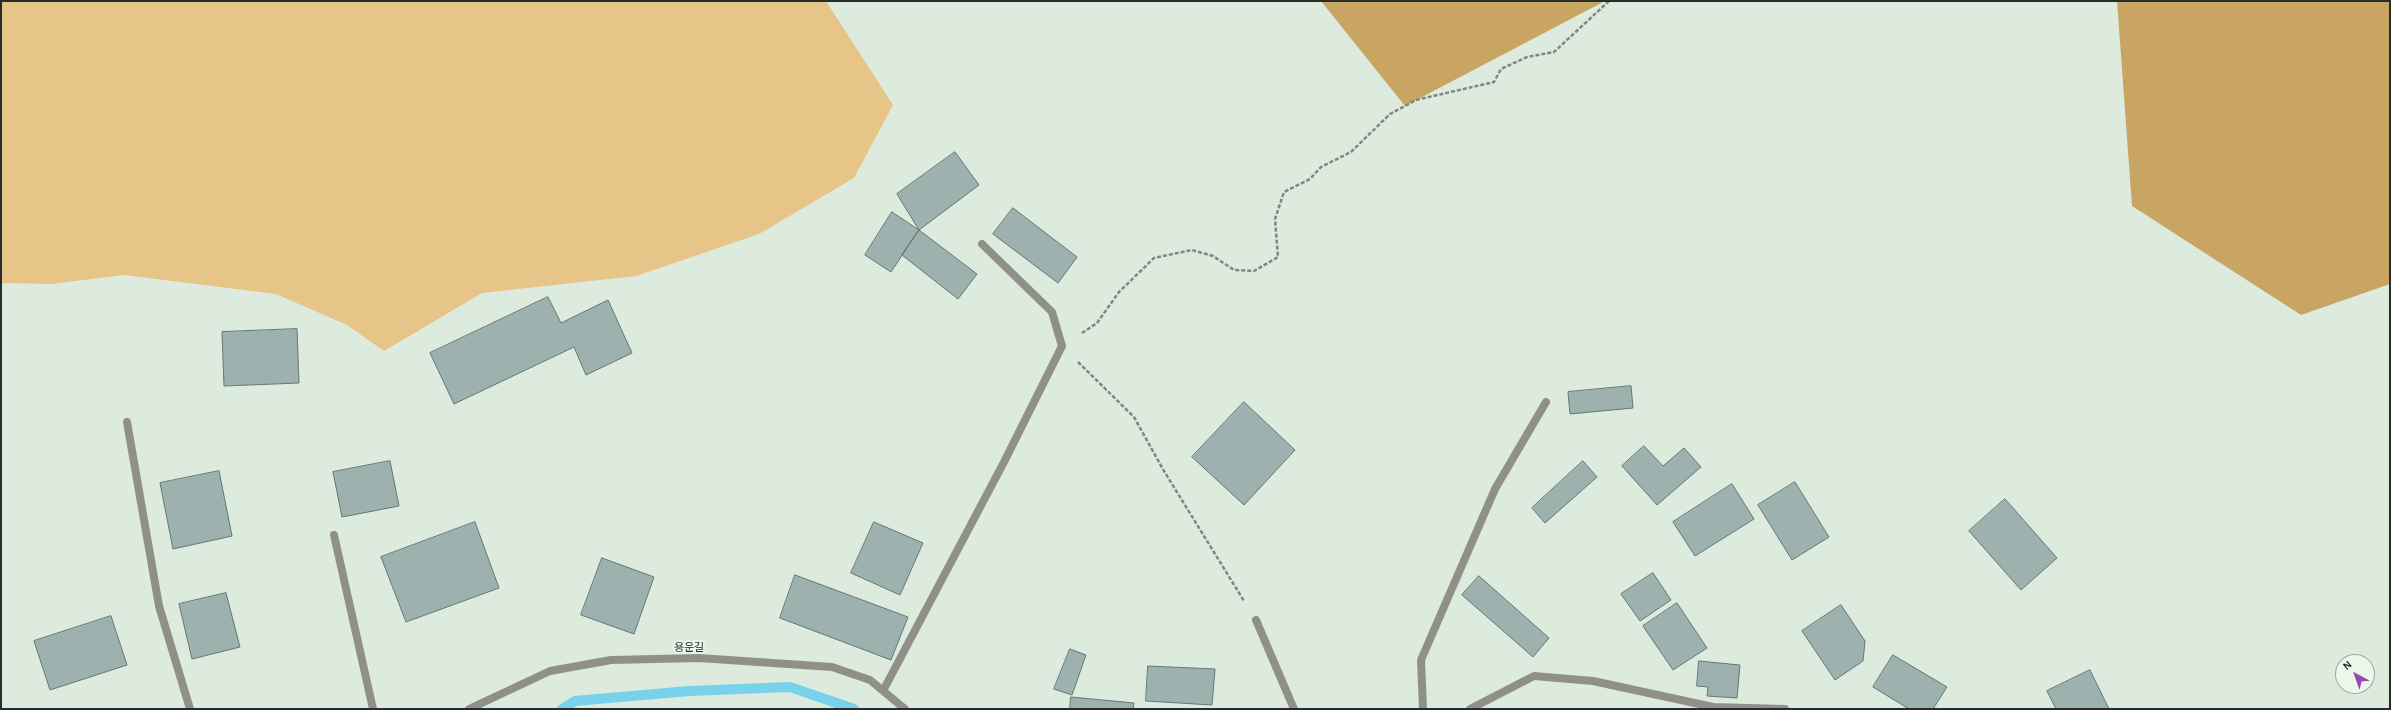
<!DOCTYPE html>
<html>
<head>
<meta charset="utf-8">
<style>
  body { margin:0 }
  #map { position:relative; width:2391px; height:710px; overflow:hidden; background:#dcebde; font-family:"Alegreya Sans",sans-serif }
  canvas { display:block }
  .frame { position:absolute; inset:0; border:2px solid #272d28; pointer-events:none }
  .north { position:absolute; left:2335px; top:654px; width:40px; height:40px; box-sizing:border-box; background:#e9f8eb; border:1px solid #9ba79d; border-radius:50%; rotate:319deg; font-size:11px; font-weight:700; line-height:16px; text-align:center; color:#272d28 }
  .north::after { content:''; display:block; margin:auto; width:14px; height:18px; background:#9c46b3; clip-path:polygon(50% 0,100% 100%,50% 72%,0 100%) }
</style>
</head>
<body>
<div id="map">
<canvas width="2391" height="710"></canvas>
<div class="frame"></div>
<div class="north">N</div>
</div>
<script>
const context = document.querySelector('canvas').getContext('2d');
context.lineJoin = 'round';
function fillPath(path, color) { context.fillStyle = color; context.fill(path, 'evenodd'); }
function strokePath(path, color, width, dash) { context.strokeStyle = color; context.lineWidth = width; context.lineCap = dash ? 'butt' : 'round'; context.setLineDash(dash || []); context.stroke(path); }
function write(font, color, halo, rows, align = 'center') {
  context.font = font + ' "Alegreya Sans","Noto Sans KR",sans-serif'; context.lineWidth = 3.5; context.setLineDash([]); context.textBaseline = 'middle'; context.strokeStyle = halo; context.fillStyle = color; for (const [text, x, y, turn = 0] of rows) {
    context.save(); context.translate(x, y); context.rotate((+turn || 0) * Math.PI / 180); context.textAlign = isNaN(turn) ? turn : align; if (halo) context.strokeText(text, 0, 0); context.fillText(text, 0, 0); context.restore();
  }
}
fillPath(new Path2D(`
  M1,1h825l67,104 -39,73 -95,56 -123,42 -154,17 -98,58 -37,-26 -71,-31 -152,-19 -73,9 -50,-1z`), '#e7c488');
fillPath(new Path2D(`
  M1321,1h284l-200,105z
  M2117,1h273v283l-89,31 -169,-109z`), '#c9a564');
strokePath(new Path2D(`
  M562,709l13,-8 114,-10 101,-4 64,22`), '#77d2ea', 10);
const building = new Path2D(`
  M955,152l24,33 -60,45 -22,-36z
  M1013,208l64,49 -19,26 -65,-49z
  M892,212l27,18 -28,42 -26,-17z
  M919,230l58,44 -19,25 -56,-44z
  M548,297l13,26 47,-23 24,53 -46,22 -12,-28 -120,57 -24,-51z
  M297,329l2,54 -75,3 -2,-54z
  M1631,386l2,22 -63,6 -2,-22z
  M1244,402l51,48 -51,55 -52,-48z
  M1644,446l19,20 21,-18 17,19 -44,38 -35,-39z
  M390,461l9,45 -57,11 -9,-45z
  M1583,461l14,16 -52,46 -13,-15z
  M219,471l13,65 -59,13 -13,-66z
  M1795,482l34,55 -37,23 -34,-55z
  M1732,484l22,35 -59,37 -22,-34z
  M2005,499l52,59 -36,32 -52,-59z
  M475,522l24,66 -93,34 -25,-65z
  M874,522l49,21 -23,52 -49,-22z
  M602,558l52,19 -20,57 -53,-19z
  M1653,573l18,27 -31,21 -19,-27z
  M795,575l113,42 -17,43 -111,-42z
  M1479,576l70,62 -16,19 -71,-62z
  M226,593l14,54 -48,12 -13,-55z
  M1677,603l30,45 -34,22 -30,-44z
  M1841,605l24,36 -2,20 -28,19 -33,-49z
  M111,616l16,49 -77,25 -16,-49z
  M1070,649l16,6 -14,40 -18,-6z
  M1893,655l54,32 -14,22h-24l-36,-22z
  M1699,661l41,4 -3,33 -30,-2 1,-9 -11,-1z
  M1148,666l67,3 -3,36 -66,-4z
  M2090,670l19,39h-53l-9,-18z
  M1071,697l63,6 -1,6h-63z`);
fillPath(building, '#9db2ae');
strokePath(building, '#637673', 1);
strokePath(new Path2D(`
  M1082,333l15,-10 22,-31 35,-34 38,-8 21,6 21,14 20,1 24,-14 -3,-38 9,-27 26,-13 11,-12 30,-15 39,-38 26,-14 78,-18 7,-13 26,-12 27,-5 55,-51
  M1078,362l56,55 30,54 80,130`), '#7d887f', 2.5, [4, 2]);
strokePath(new Path2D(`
  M127,422l32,184 31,103
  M334,535l39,174
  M1256,620l38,89
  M884,689l120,-227 58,-116 -10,-34 -70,-68
  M469,709l81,-38 61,-11 88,-2 133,9 38,13 35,29
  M1423,709l-2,-49 74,-171 51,-87
  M1470,709l64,-33 59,5 120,26 72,2`), '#8f9189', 8);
write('11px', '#272d28', '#e9f8eb', [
  ["용운길",689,648]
]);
</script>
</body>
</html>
